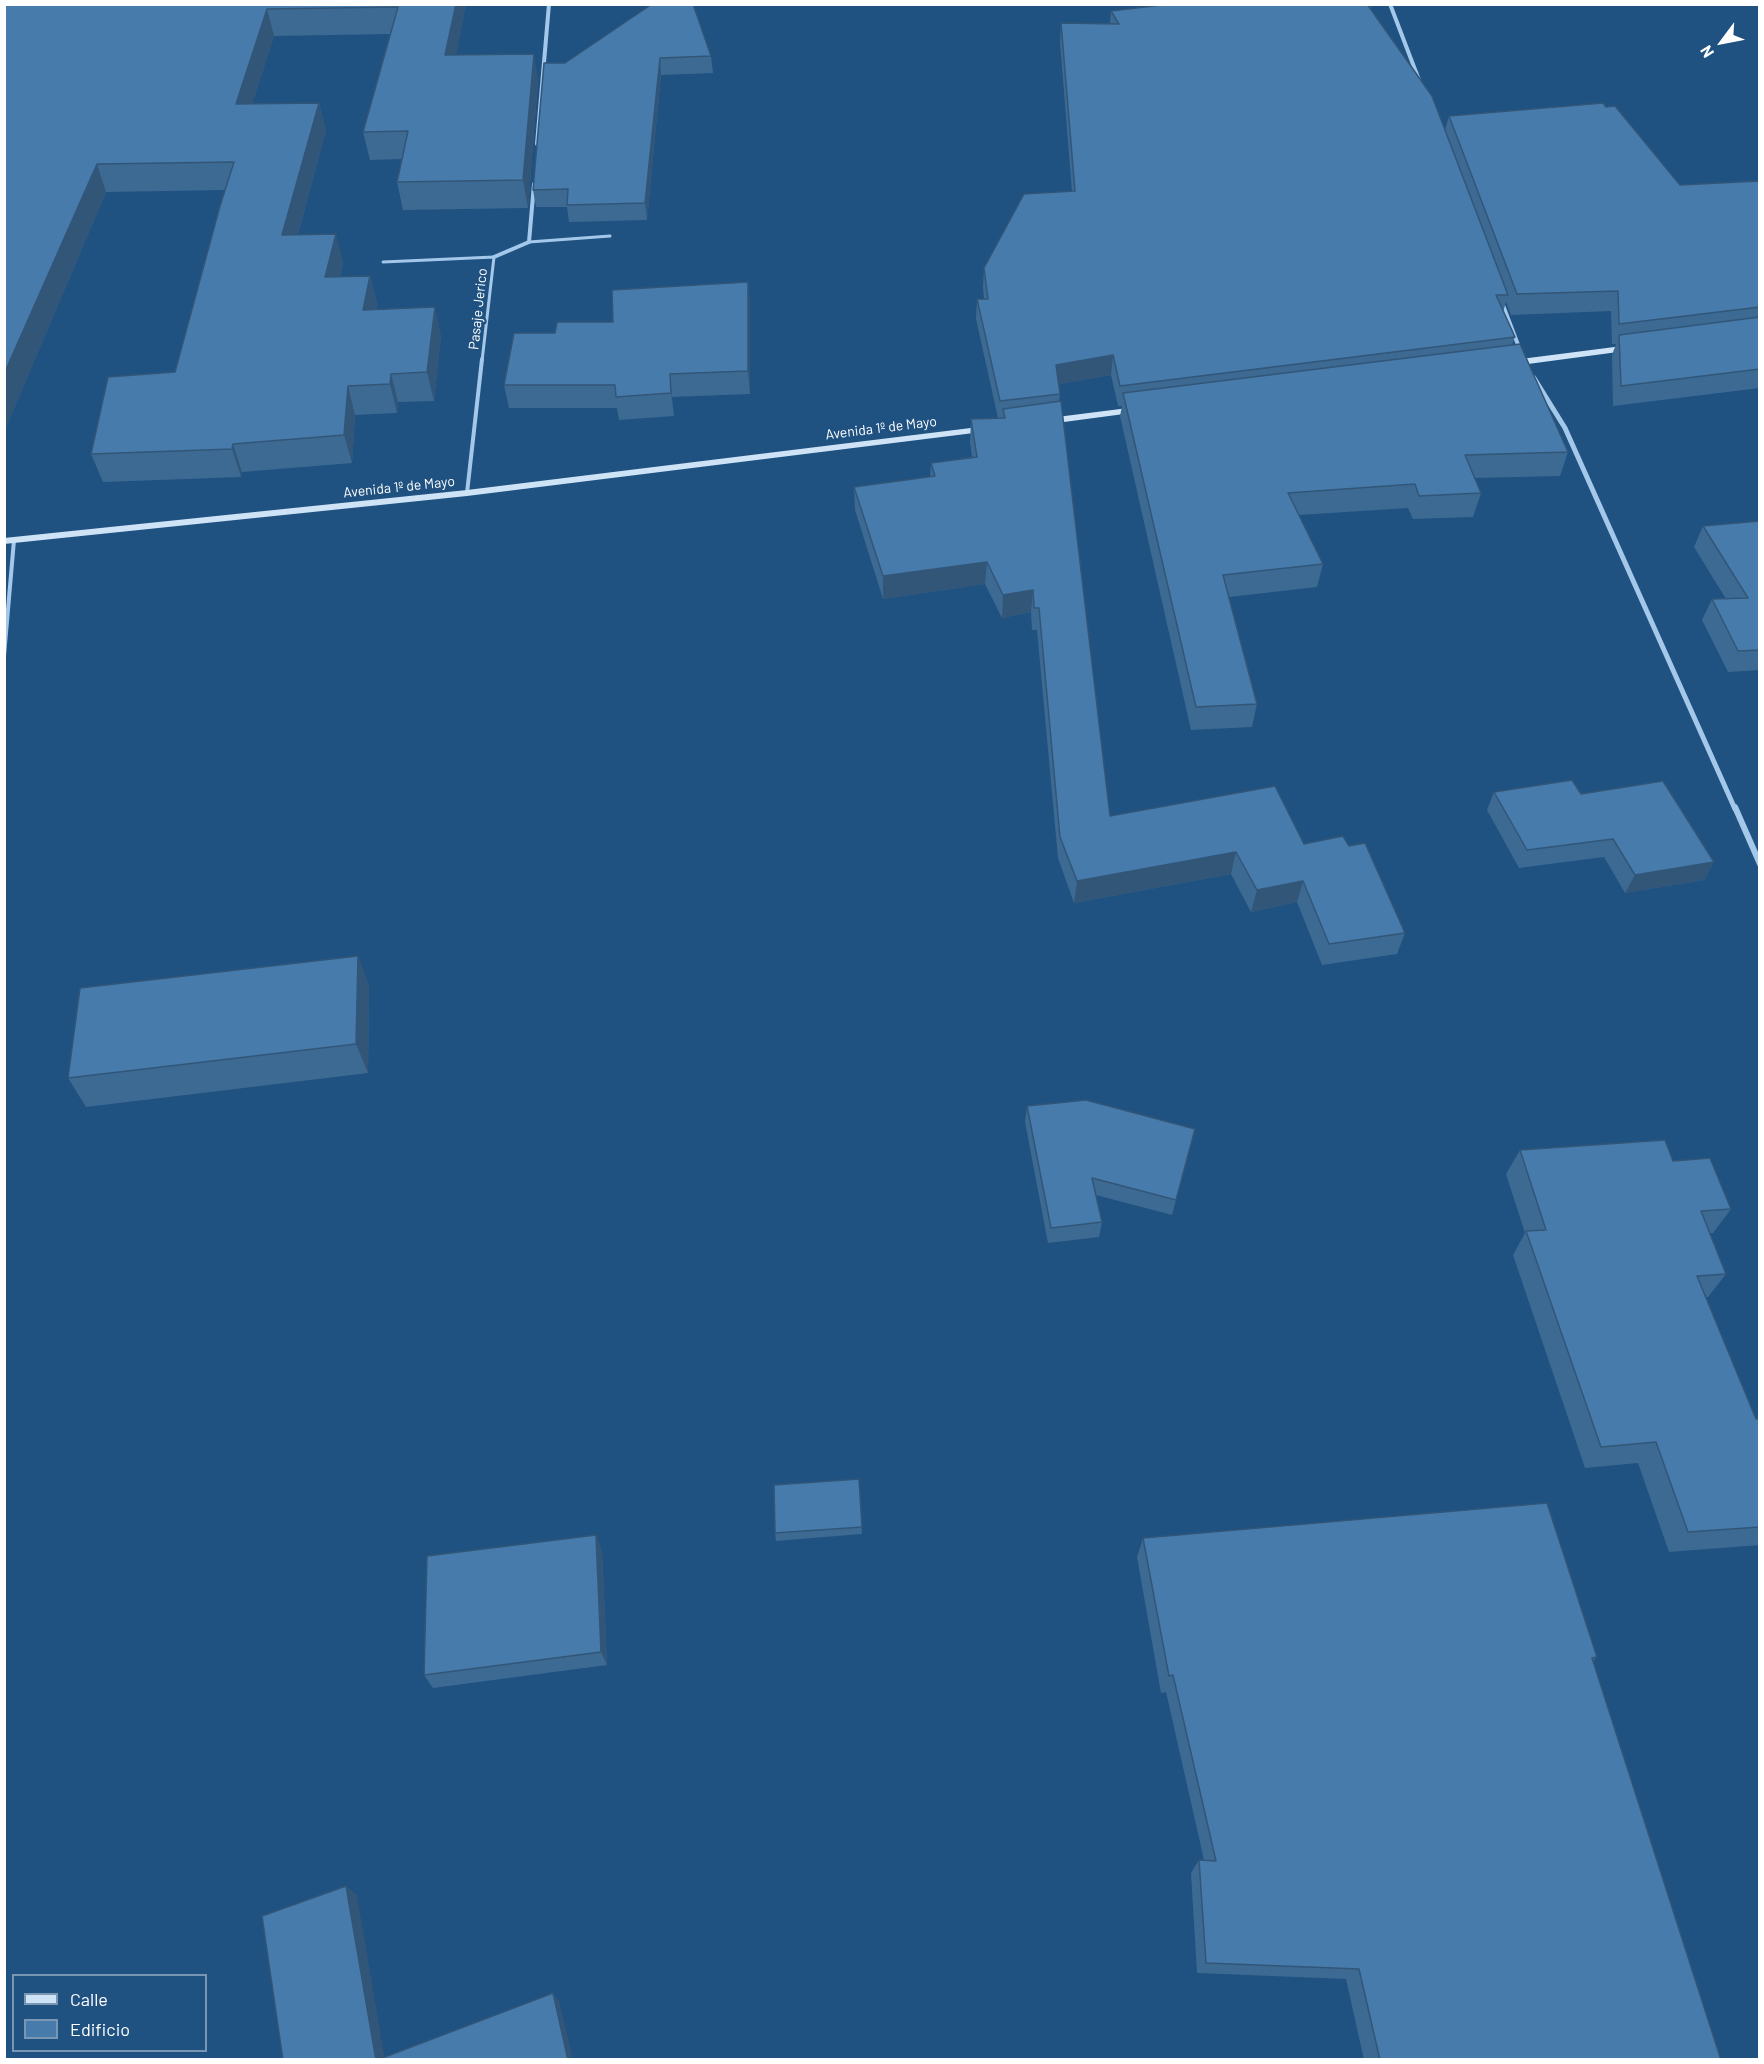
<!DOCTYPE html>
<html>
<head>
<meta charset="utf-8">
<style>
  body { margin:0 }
  #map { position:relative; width:1764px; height:2064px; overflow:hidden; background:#1f5181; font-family:Barlow,sans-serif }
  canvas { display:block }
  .frame { position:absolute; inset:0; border:6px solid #fff; pointer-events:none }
  .legend { position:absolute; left:12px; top:1974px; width:195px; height:78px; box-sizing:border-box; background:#1f5181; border:2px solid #7997b3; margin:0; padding:8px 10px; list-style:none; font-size:18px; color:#fff }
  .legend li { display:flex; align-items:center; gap:12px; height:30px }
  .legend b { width:30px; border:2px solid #7997b3 }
  .north { position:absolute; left:1692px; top:12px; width:60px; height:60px; -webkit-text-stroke:4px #1f5181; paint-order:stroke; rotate:238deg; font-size:16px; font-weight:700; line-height:24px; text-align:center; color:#fff }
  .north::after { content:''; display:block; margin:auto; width:21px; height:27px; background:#fff; clip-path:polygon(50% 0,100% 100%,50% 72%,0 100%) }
</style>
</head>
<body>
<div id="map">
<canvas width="1764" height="2064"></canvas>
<div class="frame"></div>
<ul class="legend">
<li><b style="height:8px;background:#cfe3f7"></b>Calle</li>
<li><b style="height:16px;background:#477bab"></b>Edificio</li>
</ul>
<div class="north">N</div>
</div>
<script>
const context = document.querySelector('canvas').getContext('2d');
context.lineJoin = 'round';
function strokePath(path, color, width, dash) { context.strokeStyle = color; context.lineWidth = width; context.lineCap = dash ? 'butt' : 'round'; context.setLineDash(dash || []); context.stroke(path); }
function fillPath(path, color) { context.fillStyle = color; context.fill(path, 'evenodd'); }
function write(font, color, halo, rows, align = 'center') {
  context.font = font + ' Barlow,sans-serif'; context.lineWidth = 4.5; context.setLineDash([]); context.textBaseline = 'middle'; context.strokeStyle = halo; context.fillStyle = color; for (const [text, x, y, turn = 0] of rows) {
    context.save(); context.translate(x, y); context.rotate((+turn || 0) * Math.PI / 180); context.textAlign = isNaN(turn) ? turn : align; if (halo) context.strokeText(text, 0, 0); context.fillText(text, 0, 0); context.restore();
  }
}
strokePath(new Path2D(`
  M529,242l81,-6
  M383,262l111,-5 -12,104`), '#a4c8e9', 3);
strokePath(new Path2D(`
  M467,493l15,-134
  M4,656l10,-116`), '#a4c8e9', 4);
strokePath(new Path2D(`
  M1390,4l29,76
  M537,144l12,-140
  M494,257l35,-15 5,-58
  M1501,300l19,50`), '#a4c8e9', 4);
strokePath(new Path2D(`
  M1534,378l31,50 170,381`), '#a4c8e9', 5);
strokePath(new Path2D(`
  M1735,807l25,57`), '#a4c8e9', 6);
fillPath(new Path2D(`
  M1630,345l3,1v4l-120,16 -4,-3 4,-3z
  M1136,407l5,3 -2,2 -90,12 -5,-3 5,-3z
  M987,426l5,3 -2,2 -523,65 -463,48v-6l463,-48z`), '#cfe3f7');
fillPath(new Path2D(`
  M4,4h462l-10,51 82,26 -10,127 -125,2 -6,-28 5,-23 -32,1 -7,-28 27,-98 -116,2 -22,68 67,-1 7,27 -28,104 45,28 -3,15 30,-1 7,28 -1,6 65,25 -7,66 -36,1 -1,11 -42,2 -3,48 -110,9 -1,5 -138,5 -12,-28 84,-82 50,-182 -119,2 -102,240z
  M652,4l59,52 2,17 -52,2 -14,145 -78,2 -2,-15h-31l-3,-17 32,-127z
  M1374,6l-4,1 -1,1 76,122 4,-14 157,-9 74,78 80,-4v207l-147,18 -1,-51 4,-11h-4l-1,-33 -100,4 -5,-13 -3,10 12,25 -3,8 56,107 -8,24 -85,2 6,15 -8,24 -60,2 -5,-11 -109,7 24,49 -6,23 -88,10 28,107 -5,23 -61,3 -71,-314 2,-10h-4l-7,-31 -52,9 1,10 -1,8 51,414 194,28 45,2 56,87 -8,21 -75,11 -25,-63 -46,10 -20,-38 -157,29 -16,-45 -21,-228h-5l-1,-18 -29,6 -17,-34 -102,15 -28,-89 -1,-23 76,-10 1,-14 41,-6 -2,-15 1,-23 27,-1 -22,-99 1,-20h7l-1,-12 1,-19 88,-76 -12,-150 1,-19h49l1,-12z
  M748,282l2,22v90l-78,3 2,19 -55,4 -2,-12h-108l-5,-23 51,-52 58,-11z
  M1760,521v149l-32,2 -26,-52 10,-21h14l-32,-52 9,-21z
  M1494,792l87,2 133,68 -10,18 -79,13 -21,-36 -85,11 -32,-58z
  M358,956l11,30 -1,87 -282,34 -18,-29z
  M1027,1106l168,23 -23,86 -76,-20 6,27 -3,15 -51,6 -23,-121z
  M1520,1150l153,11 58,48 -18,24h-3l16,41 -18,23h-2l50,122 4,-1v127l-91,7 -31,-89 -53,5 -72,-213 12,-22 -19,-59z
  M859,1479l3,55 -86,7 -1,-8z
  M1143,1538l454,119 -4,4 128,399h-357l-18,-81 -149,-6 -6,-100 8,-13h5l-38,-168 -5,1 -24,-136z
  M602,1550l5,115 -174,23 -9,-13z`), '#3d6a93');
fillPath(new Path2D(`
  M456,4h10l-15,79 -6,-28z
  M267,9l7,27 -31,96 -7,-28z
  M534,54l4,27 -10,127 -5,-28z
  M660,58l1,17 -14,145 -2,-17z
  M319,103l7,27 -36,133 -8,-28z
  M97,164l9,28 -102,240v-58z
  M336,234l7,28 -10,43 -8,-28z
  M370,276l7,28 -7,34 -7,-28z
  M748,282l2,22v90l-2,-23z
  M435,307l6,28 -7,66 -7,-29z
  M1113,355l-2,20 -56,10 1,-20z
  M391,374l7,28 -1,11 -7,-29z
  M670,374l2,23 2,19 -3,-23z
  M348,386l7,29 -3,48 -8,-28z
  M233,444l9,28 -1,5 -9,-28z
  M987,562l-2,22 -102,15v-23z
  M1033,590l-2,22 -29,6 1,-23z
  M1236,852l-5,22 -157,29 3,-22z
  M1714,862l-10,18 -79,13 10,-18z
  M1303,881l-6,21 -46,10 6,-22z
  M358,956l11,30 -1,87 -12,-29z
  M596,1535l6,15 5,115 -6,-13z
  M346,1886l11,9 28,165h-9z
  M553,1993l6,7 14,60h-5z`), '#325678');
const building = new Path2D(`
  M4,4h452l-11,51 89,-1 -11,126 -126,2 11,-51 -45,1 35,-125 -131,2 -31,95 83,-1 -37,132 54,-1 -11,43 45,-1 -7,34 72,-3 -8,65 -36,2 -1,10 -42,2 -4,49 -111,9 -1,5 -141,5 17,-77 67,-5 45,-166 14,-44 -137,2 -93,210z
  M652,4h41l18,52 -51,2 -15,145 -78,2 1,-16 -35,1 11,-127h21z
  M1170,4h197l65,92 76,199h-12l19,42 -395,49 -7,-31 -57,10 4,29 -60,7 -23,-102h11l-4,-31 40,-74 51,-3 -14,-168 58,1 -8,-13z
  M1603,103l3,4 9,-1 65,79 80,-4v126l-141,17 -1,-33 -101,3 -68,-178z
  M748,282v89l-78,3 1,19 -55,4 -1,-12h-111l10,-52h41l2,-11h56l-1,-32z
  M1760,317v52l-139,17 -2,-51z
  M1520,344l48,108 -103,3 16,38 -62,3 -4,-12 -127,9 35,71 -100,11 34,129 -61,3 -73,-314z
  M1061,401l49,415 165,-30 29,58 39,-8 6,10 16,-3 40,90 -76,11 -26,-63 -46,9 -21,-38 -159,29 -17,-44 -21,-229h-5l-1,-18 -30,5 -16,-33 -104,14 -29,-89 81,-11 -4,-13 46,-6 -6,-38 34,-1 -2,-9z
  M1760,521v129l-22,1 -26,-52 36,-1 -45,-72z
  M1572,780l9,14 82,-13 51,81 -79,13 -22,-36 -86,11 -33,-58z
  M358,956l-2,88 -288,34 12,-90z
  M1086,1100l109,29 -19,71 -84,-22 10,44 -51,6 -24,-122z
  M1665,1140l8,21 37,-3 21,51 -30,2 25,63 -29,2 59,143 4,-1v109l-72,5 -32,-90 -55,5 -75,-216 20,-1 -26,-80z
  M859,1479l3,48 -87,6 -1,-48z
  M1547,1503l50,154 -5,1 129,402h-341l-21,-91 -153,-6 -7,-103 17,1 -43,-186 -4,1 -26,-138z
  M596,1535l5,117 -177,23 3,-119z
  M346,1886l30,174h-93l-21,-144z
  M553,1993l15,67h-191z`);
fillPath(building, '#477bab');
strokePath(building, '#325678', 1.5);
write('14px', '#fff', '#1f5181', [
  ["Pasaje Jerico",478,309,-84],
  ["Avenida 1º de Mayo",881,428,-7],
  ["Avenida 1º de Mayo",399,487,-6]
]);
</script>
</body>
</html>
